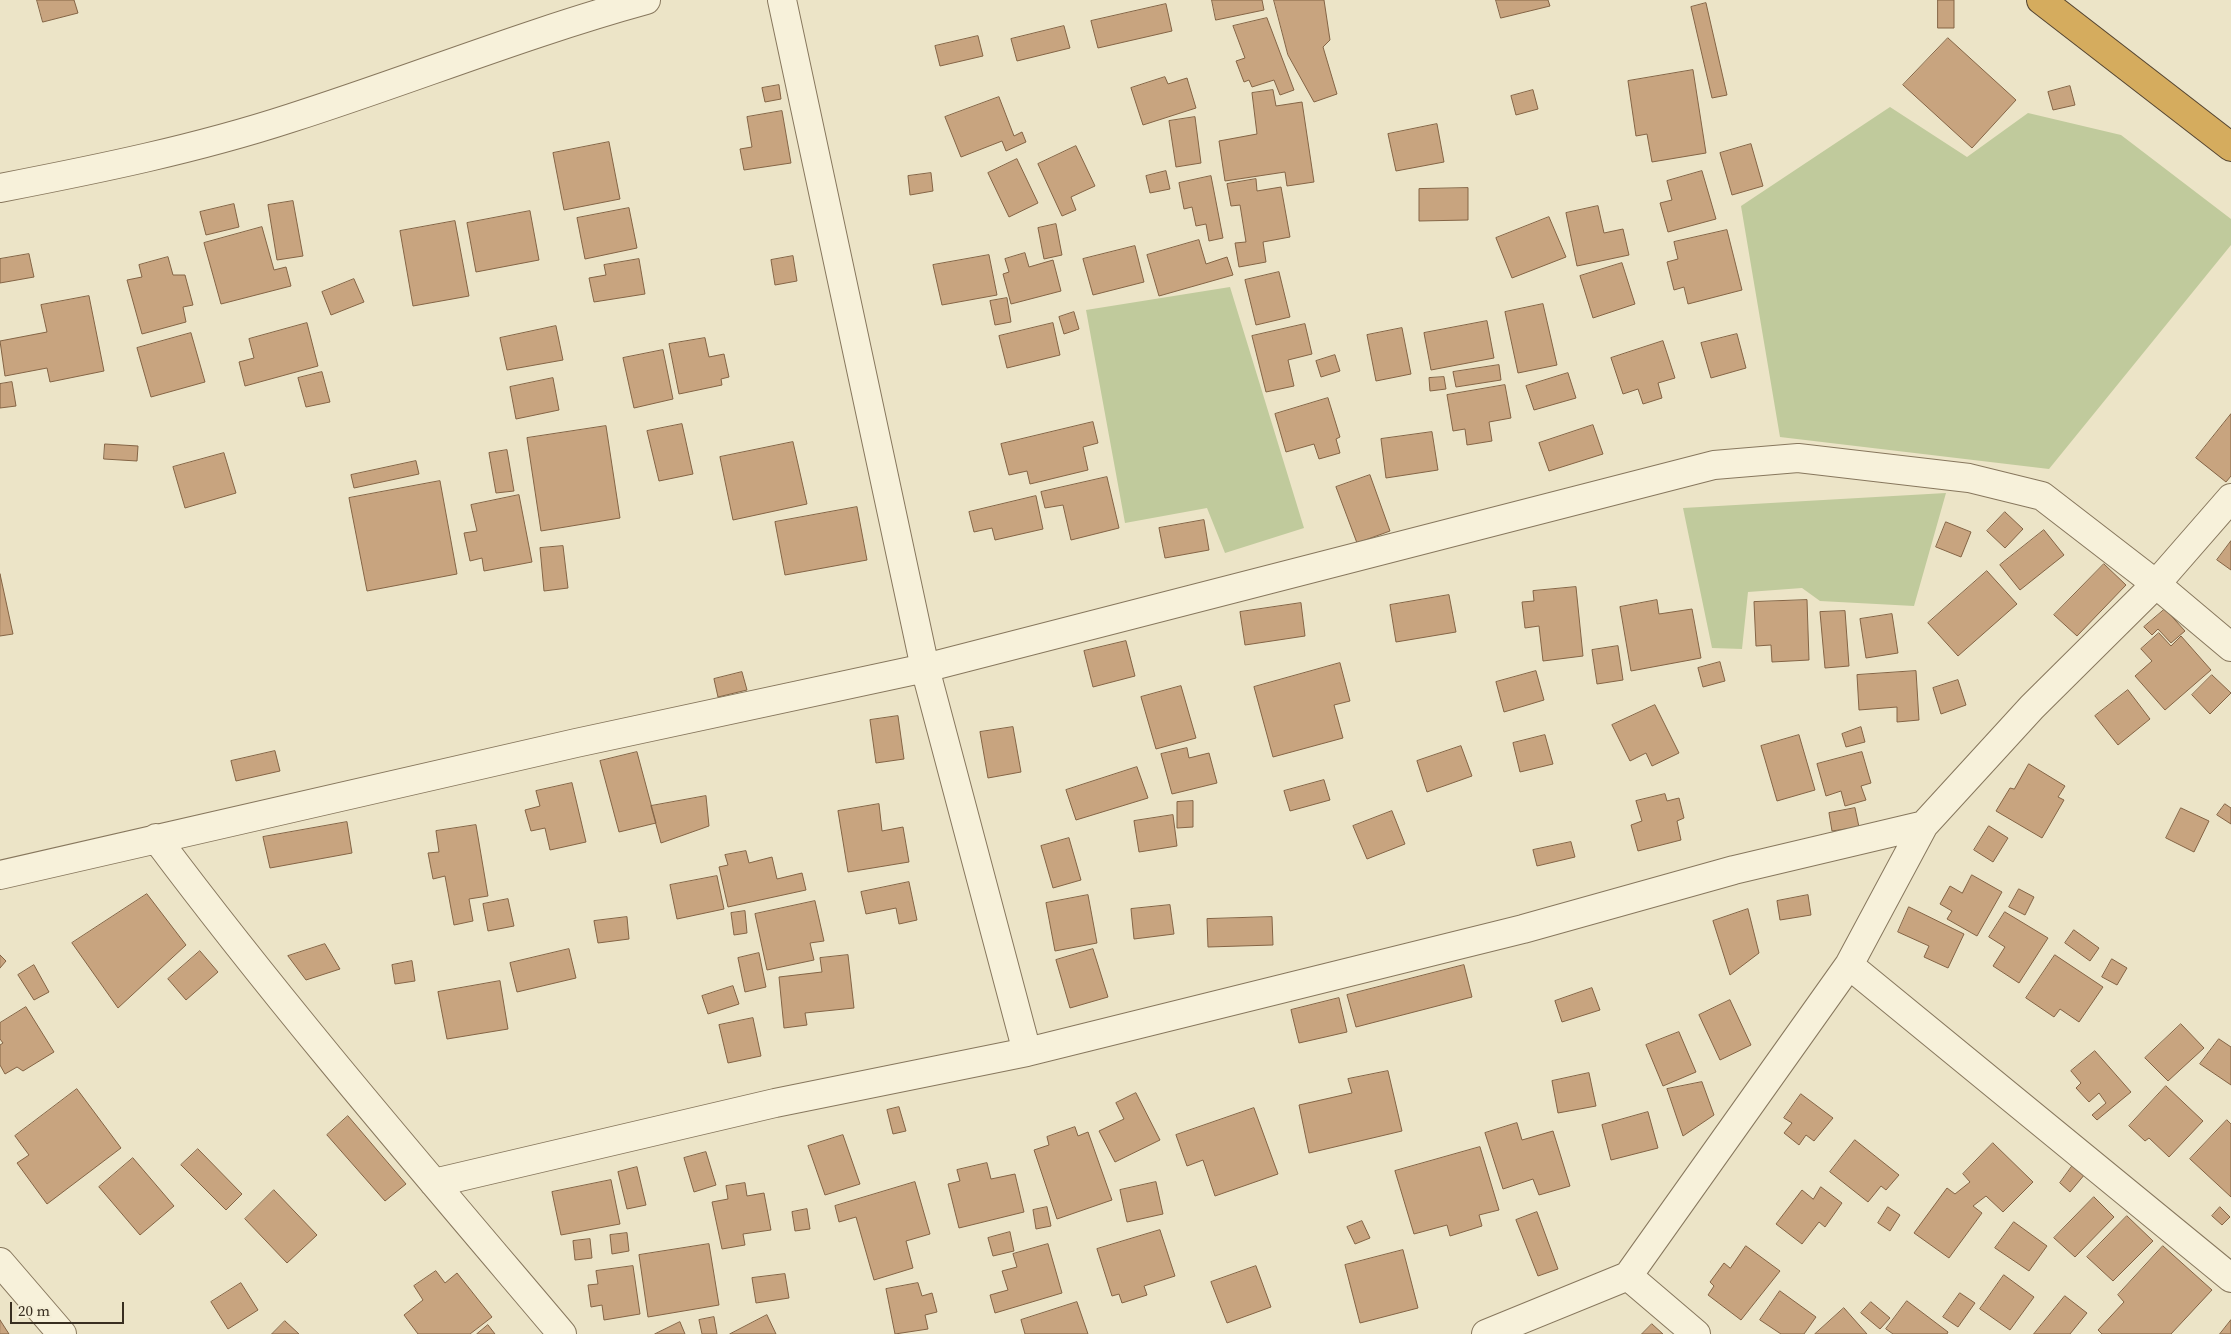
<!DOCTYPE html>
<html>
<head>
<meta charset="utf-8">
<style>
  body { margin:0 }
  #map { position:relative; width:2231px; height:1334px; overflow:hidden; background:#ece4c7; font-family:"Source Serif 4",serif }
  canvas { display:block }
  .scale { position:absolute; left:10px; top:1302px; width:114px; height:22px; box-sizing:border-box; border:2px solid #382e20; border-top:0; padding-left:6px; font-size:15px; line-height:18px; white-space:nowrap; color:#382e20; -webkit-text-stroke:4px #f4eed6; paint-order:stroke }
</style>
</head>
<body>
<div id="map">
<canvas width="2231" height="1334"></canvas>
<div class="scale">20 m</div>
</div>
<script>
const context = document.querySelector('canvas').getContext('2d');
context.lineJoin = 'round';
function fillPath(path, color) { context.fillStyle = color; context.fill(path, 'evenodd'); }
function strokePath(path, color, width, dash) { context.strokeStyle = color; context.lineWidth = width; context.lineCap = dash ? 'butt' : 'round'; context.setLineDash(dash || []); context.stroke(path); }
fillPath(new Path2D(`
  M1890,107l77,50 61,-44 93,22 110,84v26l-182,224 -269,-32 -39,-231z
  M1230,287l74,241 -79,25 -18,-45 -82,15 -39,-213z
  M1946,493l-32,113 -94,-5 -18,-13 -54,4 -6,57 -30,-1 -29,-140z`), '#c0ca9c');
const building = new Path2D(`
  M37,0h37l4,13 -35,9z
  M1212,0h50l2,10 -48,10z
  M1274,0h50l6,40 -7,7 14,47 -23,8 -26,-47z
  M1496,0h52l2,6 -49,12z
  M1938,0h16v28h-16z
  M1706,3l21,92 -15,3 -21,-91z
  M1166,4l6,27 -74,17 -7,-27z
  M1267,18l27,72 -14,5 -6,-15 -22,7 -3,-7 -5,2 -8,-21 9,-3 -12,-32z
  M1064,26l6,22 -53,13 -6,-22z
  M978,36l5,20 -43,10 -5,-20z
  M1948,38l68,62 -44,48 -69,-63z
  M1693,70l13,83 -54,9 -5,-28 -11,2 -8,-55z
  M1165,77l3,7 19,-6 9,30 -53,17 -12,-37z
  M779,85l2,14 -16,3 -3,-14z
  M2070,86l5,19 -22,5 -5,-18z
  M1273,90l3,16 26,-4 12,80 -27,4 -2,-14 -60,9 -6,-40 38,-7 -5,-41z
  M1533,90l5,19 -22,6 -5,-19z
  M999,97l15,39 8,-4 4,10 -20,9 -4,-10 -41,16 -16,-40z
  M782,111l9,52 -47,7 -4,-21 12,-2 -5,-30z
  M1195,117l6,46 -25,4 -7,-46z
  M1437,124l7,38 -48,9 -8,-37z
  M609,142l11,57 -56,11 -11,-57z
  M1751,144l12,42 -31,9 -12,-42z
  M1076,146l19,40 -24,11 5,13 -14,6 -24,-52z
  M1017,159l21,44 -29,14 -21,-44z
  M1166,171l4,18 -20,4 -4,-17z
  M1702,171l14,48 -48,13 -8,-29 12,-3 -5,-19z
  M931,173l2,18 -23,4 -2,-19z
  M1211,176l12,62 -14,3 -3,-17 -10,2 -4,-19 -8,2 -5,-26z
  M1256,179l1,12 24,-4 9,50 -27,5 3,20 -27,5 -4,-24 11,-1 -6,-37 -9,1 -4,-22z
  M1468,188v32l-49,1v-32z
  M293,201l10,55 -26,4 -9,-55z
  M234,204l5,23 -33,8 -6,-23z
  M1598,206l6,27 19,-4 6,26 -52,11 -11,-53z
  M629,208l8,40 -52,11 -8,-41z
  M530,211l9,49 -63,12 -9,-49z
  M1549,217l17,40 -54,21 -16,-40z
  M455,221l14,75 -56,10 -13,-75z
  M1056,224l6,31 -18,4 -6,-31z
  M262,227l12,43 12,-3 5,19 -70,18 -17,-61z
  M1727,230l15,60 -54,14 -4,-17 -10,3 -7,-28 11,-3 -4,-17z
  M1199,240l7,24 21,-7 6,18 -74,21 -12,-41z
  M1135,246l9,36 -51,13 -10,-36z
  M1025,253l4,14 24,-7 8,31 -50,13 -8,-30 6,-2 -4,-13z
  M29,254l5,23 -34,6v-24z
  M989,255l8,40 -55,10 -9,-40z
  M793,256l4,25 -22,4 -4,-25z
  M168,257l5,18h12l8,30 -10,2 3,15 -44,12 -15,-54 15,-3 -3,-12z
  M639,259l6,35 -51,8 -5,-24 17,-3 -2,-10z
  M1622,263l13,41 -42,14 -13,-42z
  M1279,272l11,45 -34,8 -11,-45z
  M354,279l10,23 -33,13 -9,-23z
  M89,296l15,75 -54,11 -3,-14 -42,8 -5,-35 47,-9 -6,-27z
  M1007,298l4,24 -16,3 -5,-24z
  M1543,304l14,61 -39,8 -13,-61z
  M1074,312l5,17 -15,5 -5,-17z
  M1487,321l7,37 -63,12 -7,-37z
  M307,323l11,43 -73,20 -6,-24 15,-4 -5,-19z
  M1053,323l7,32 -53,13 -8,-32z
  M1305,324l7,30 -24,6 6,26 -28,6 -14,-56z
  M556,326l7,34 -56,10 -7,-32z
  M1402,328l9,46 -35,7 -9,-46z
  M191,333l14,49 -54,15 -14,-49z
  M1737,334l9,34 -35,10 -10,-35z
  M705,338l4,19 15,-3 5,23 -8,2 1,6 -43,9 -10,-50z
  M1663,341l12,37 -17,5 4,15 -19,6 -5,-15 -15,5 -12,-36z
  M663,350l10,49 -39,9 -11,-50z
  M1335,355l5,16 -19,6 -5,-16z
  M1499,365l2,15 -45,7 -3,-15z
  M322,372l8,30 -24,5 -8,-29z
  M1568,373l8,25 -42,12 -8,-24z
  M1444,377l2,12 -16,2 -1,-13z
  M553,378l6,32 -43,9 -6,-32z
  M12,382l4,24 -16,2v-24z
  M1505,385l6,33 -22,4 3,19 -25,4 -2,-16 -12,2 -6,-36z
  M1328,398l12,39 -4,2 4,14 -21,6 -5,-15 -28,8 -11,-38z
  M2231,414v62l-5,6 -30,-24z
  M1093,422l5,21 -15,4 5,23 -58,14 -3,-13 -18,4 -8,-31z
  M682,424l11,50 -34,7 -12,-50z
  M1593,425l10,29 -54,17 -10,-28z
  M606,426l14,92 -79,13 -14,-93z
  M1432,432l6,38 -52,8 -5,-39z
  M793,442l14,62 -74,16 -13,-63z
  M105,444l33,2 -1,15 -33,-2z
  M507,450l7,41 -18,2 -7,-40z
  M224,453l12,40 -51,15 -12,-41z
  M416,461l3,13 -65,14 -3,-13z
  M1370,475l20,56 -33,12 -21,-56z
  M1107,477l12,51 -48,12 -8,-35 -18,3 -4,-16z
  M440,481l17,93 -90,17 -18,-93z
  M519,495l13,67 -48,9 -2,-13 -12,3 -6,-28 13,-2 -6,-26z
  M1036,496l7,33 -48,11 -3,-12 -18,4 -5,-20z
  M857,507l10,53 -82,15 -10,-53z
  M2005,512l18,17 -18,19 -18,-17z
  M1204,520l5,30 -44,8 -6,-30z
  M1946,522l25,10 -10,25 -25,-10z
  M2044,530l20,25 -44,35 -20,-25z
  M2231,541v29l-14,-10z
  M563,546l5,42 -24,3 -4,-43z
  M2104,564l22,21 -49,51 -23,-21z
  M1987,571l30,33 -59,52 -30,-33z
  M0,574l13,60 -13,2z
  M1576,587l7,69 -40,5 -4,-35 -14,2 -3,-26 12,-1 -1,-10z
  M1449,595l7,37 -60,10 -6,-37z
  M1657,600l2,14 33,-5 9,49 -70,13 -11,-64z
  M1807,600l2,60 -37,2 -1,-17 -15,1 -2,-44z
  M1301,603l4,33 -60,9 -5,-33z
  M2165,609l20,22 -14,12 -13,-14 -6,6 -8,-8z
  M1845,611l4,55 -24,2 -5,-56z
  M1892,614l6,39 -32,5 -6,-39z
  M2159,633l12,13 10,-10 30,34 -46,40 -30,-34 17,-15 -11,-12z
  M1126,641l9,35 -42,11 -9,-36z
  M1618,646l5,34 -26,4 -5,-34z
  M1720,662l5,19 -22,6 -5,-19z
  M1340,663l10,38 -16,4 9,33 -70,19 -19,-70z
  M1536,671l8,29 -40,12 -8,-30z
  M1916,671l3,49 -22,2v-15l-38,3 -2,-35z
  M742,672l5,18 -29,7 -4,-18z
  M2212,675l19,18 -21,21 -18,-19z
  M1958,680l8,25 -25,9 -8,-26z
  M1181,686l15,52 -40,11 -15,-52z
  M2128,690l22,29 -32,26 -23,-29z
  M1655,705l24,48 -27,13 -6,-13 -16,8 -18,-36z
  M898,716l6,43 -28,4 -6,-43z
  M1013,727l8,45 -33,6 -8,-46z
  M1861,727l4,15 -19,5 -4,-13z
  M1545,735l8,29 -33,8 -7,-29z
  M1799,735l16,55 -38,11 -16,-55z
  M1461,746l11,30 -45,16 -10,-31z
  M1187,748l2,10 20,-5 8,30 -45,11 -11,-40z
  M275,751l5,20 -44,10 -5,-20z
  M637,752l19,71 -37,9 -19,-71z
  M1862,752l9,31 -10,3 5,14 -21,6 -4,-15 -15,5 -9,-32z
  M2029,764l36,22 -7,11 6,3 -22,38 -46,-27 14,-23 4,1z
  M1137,767l11,31 -72,22 -10,-30z
  M1324,780l6,20 -40,11 -6,-20z
  M572,783l14,59 -36,8 -5,-22 -14,3 -6,-21 15,-4 -4,-15z
  M1665,794l2,7 12,-3 5,20 -7,3 4,19 -43,11 -7,-26 11,-4 -6,-20z
  M706,796l3,30 -48,17 -10,-37z
  M1193,801v26l-16,1v-26z
  M879,804l3,27 21,-4 6,35 -61,10 -10,-61z
  M2225,804l6,4v16l-14,-9z
  M1855,808l4,19 -27,4 -3,-18z
  M2181,808l28,13 -15,31 -28,-14z
  M1392,811l13,33 -38,15 -14,-33z
  M1173,815l4,31 -38,6 -5,-31z
  M347,822l5,31 -82,15 -7,-31z
  M476,825l12,71 -19,3 4,22 -19,4 -9,-49 -12,3 -5,-26 11,-1 -3,-21z
  M1989,826l19,12 -15,24 -19,-12z
  M1069,838l12,42 -28,8 -12,-42z
  M1571,842l4,15 -38,9 -4,-16z
  M746,851l3,12 23,-6 5,22 25,-6 4,17 -78,17 -9,-40 9,-2 -3,-10z
  M1972,875l30,17 -25,44 -30,-17 5,-8 -12,-7 10,-18 12,7z
  M717,876l7,33 -47,10 -7,-34z
  M909,882l8,38 -18,4 -3,-16 -30,6 -5,-22z
  M2019,889l15,8 -9,18 -16,-8z
  M147,894l39,51 -68,63 -46,-65z
  M1088,895l9,48 -42,8 -9,-48z
  M1808,895l3,20 -31,5 -3,-19z
  M508,899l6,27 -26,5 -5,-27z
  M815,901l9,40 -14,2 4,17 -47,10 -12,-56z
  M1170,905l4,29 -40,5 -3,-30z
  M1909,907l55,27 -16,34 -24,-11 5,-11 -31,-14z
  M1748,909l11,44 -29,22 -17,-54z
  M745,911l2,22 -13,2 -3,-22z
  M2005,912l43,26 -29,45 -26,-17 12,-19 -16,-10z
  M627,917l2,22 -31,4 -4,-22z
  M1272,917l1,28 -65,2 -1,-28z
  M2074,930l25,18 -9,13 -25,-18z
  M325,944l15,25 -34,11 -18,-24z
  M569,949l7,29 -59,14 -7,-29z
  M1093,949l15,48 -38,11 -14,-48z
  M200,951l18,21 -32,28 -18,-21z
  M759,953l7,34 -21,5 -7,-34z
  M0,955l6,6 -6,7z
  M848,955l6,53 -49,5 2,12 -23,3 -5,-51 43,-5 -2,-14z
  M2055,955l48,32 -24,35 -19,-13 -6,8 -28,-19z
  M2112,959l15,9 -10,17 -15,-8z
  M412,961l3,20 -20,3 -3,-19z
  M34,965l15,27 -15,8 -16,-25z
  M1464,965l8,32 -116,30 -9,-32z
  M500,981l8,48 -61,10 -9,-47z
  M733,986l6,18 -31,10 -6,-18z
  M1592,988l8,22 -38,12 -7,-21z
  M1339,998l8,34 -48,11 -8,-33z
  M1730,1000l21,45 -31,15 -21,-45z
  M26,1007l28,45 -31,19 -6,-4 -12,7 -5,-9v-20l3,-2 -3,-4v-16z
  M753,1018l8,38 -33,7 -9,-38z
  M2181,1024l23,24 -36,33 -23,-23z
  M1679,1032l17,40 -33,14 -17,-41z
  M2219,1039l12,8v38l-31,-21z
  M2095,1051l36,41 -34,28 -5,-5 14,-12 -7,-10 -10,9 -13,-14 5,-5 -10,-12z
  M1388,1071l14,60 -93,22 -10,-48 53,-12 -4,-14z
  M1589,1073l7,33 -38,7 -6,-32z
  M1702,1082l12,33 -31,21 -16,-47z
  M2166,1086l37,35 -34,36 -20,-19 -4,3 -16,-15z
  M77,1089l44,59 -74,56 -30,-41 12,-8 -14,-19z
  M1136,1093l24,47 -45,22 -16,-31 25,-12 -8,-16z
  M1801,1094l32,24 -19,23 -8,-6 -7,10 -15,-12 8,-10 -8,-5z
  M899,1107l7,24 -13,3 -6,-24z
  M1254,1108l24,66 -63,22 -12,-36 -16,6 -11,-31z
  M1648,1112l10,36 -47,12 -9,-35z
  M348,1116l58,68 -21,17 -58,-66z
  M2227,1120l4,4v73l-41,-38z
  M1517,1123l5,17 31,-9 17,55 -31,9 -6,-16 -30,10 -18,-56z
  M1075,1127l3,9 10,-4 24,68 -55,19 -23,-69 15,-5 -2,-8z
  M843,1135l17,49 -35,11 -17,-49z
  M1855,1140l44,35 -13,15 -5,-4 -13,16 -38,-30z
  M1993,1143l40,39 -30,30 -17,-16 -13,10 9,7 -33,45 -35,-25 33,-45 8,6 15,-12 -7,-8z
  M1480,1147l19,63 -20,5 3,11 -32,10 -3,-11 -33,9 -19,-63z
  M198,1149l44,45 -16,16 -45,-45z
  M706,1152l10,33 -22,7 -10,-34z
  M133,1158l41,48 -34,29 -41,-48z
  M987,1163l4,16 24,-5 9,38 -65,16 -11,-44 12,-3 -3,-11z
  M2073,1165l12,9 -15,18 -10,-9z
  M637,1167l9,38 -19,4 -9,-37z
  M611,1180l9,44 -59,11 -9,-43z
  M915,1182l15,52 -24,7 7,27 -39,12 -18,-63 -17,5 -4,-16z
  M1156,1182l7,32 -36,8 -7,-32z
  M745,1183l2,13 17,-3 7,37 -28,4 2,11 -23,4 -10,-47 16,-3 -2,-13z
  M1821,1187l21,16 -17,24 -6,-5 -17,22 -26,-20 26,-34 11,9z
  M274,1190l43,45 -30,28 -42,-44z
  M2094,1197l20,20 -39,40 -21,-19z
  M1047,1207l4,19 -15,3 -3,-19z
  M1888,1207l12,8 -10,16 -12,-8z
  M2220,1207l10,10 -8,8 -10,-9z
  M807,1209l3,20 -15,2 -3,-19z
  M1537,1212l21,57 -20,7 -22,-56z
  M2127,1216l26,25 -40,40 -26,-24z
  M1362,1221l8,17 -15,6 -8,-17z
  M2014,1222l33,24 -18,25 -34,-23z
  M1160,1230l15,46 -31,10 3,9 -25,8 -3,-9 -7,2 -15,-47z
  M1010,1232l4,19 -21,5 -5,-18z
  M627,1233l2,18 -17,3 -2,-19z
  M590,1239l2,19 -17,2 -2,-19z
  M709,1244l10,61 -71,12 -9,-62z
  M1048,1244l14,49 -67,20 -5,-18 18,-5 -6,-19 15,-4 -4,-13z
  M1746,1246l34,25 -39,49 -33,-25 6,-9 -4,-4 14,-19 6,5z
  M2163,1246l49,44 -41,44h-69l-4,-4 26,-28 -6,-7z
  M1403,1250l15,58 -58,15 -15,-58z
  M633,1266l7,48 -36,6 -2,-15 -11,2 -3,-22 10,-1 -2,-13z
  M1256,1266l15,41 -44,16 -16,-41z
  M436,1271l9,12 12,-10 35,44 -22,17h-52l-14,-19 19,-15 -9,-14z
  M785,1274l4,24 -33,5 -4,-25z
  M2004,1275l30,22 -24,33 -30,-21z
  M241,1283l17,27 -30,19 -17,-27z
  M918,1283l4,13 10,-3 5,19 -12,3 3,14 -33,5 -9,-45z
  M1780,1291l36,26 -12,17h-23l-21,-14z
  M1960,1293l15,10 -17,24 -15,-10z
  M2065,1296l22,17 -17,21h-36z
  M1907,1301l41,31 -1,2h-54l-7,-5z
  M1077,1302l11,32h-63l-4,-14z
  M1871,1302l19,16 -10,11 -19,-16z
  M1844,1308l23,26h-52z
  M767,1315l9,19h-46z
  M714,1317l3,17h-15l-3,-14z
  M0,1320l9,14h-9z
  M2231,1320v14h-11z
  M285,1321l14,13h-27z
  M680,1322l5,12h-30z
  M1652,1324l11,10h-21z
  M488,1325l7,9h-18z`);
fillPath(building, '#c8a47f');
strokePath(building, '#846445', 1);
const minor = new Path2D(`
  M782,0l143,668 102,384
  M0,188c98,-19 196,-39 291,-70 119,-38 235,-85 355,-118
  M156,838c128,171 268,333 406,496
  M0,875l576,-132 349,-75 789,-203 84,-7 171,20 73,18 114,88 75,63
  M1849,965l382,313
  M434,1183l341,-80 252,-51 496,-123 211,-59 190,-45
  M0,1262l62,72
  M1628,1276l68,58
  M1486,1334l142,-58 221,-311 75,-140 108,-118 124,-123 75,-86`);
const highway = new Path2D(`
  M2041,0l190,147`);
strokePath(minor, '#87775d', 30);
strokePath(highway, '#554531', 30);
strokePath(minor, '#f7f1da', 28);
strokePath(highway, '#d5ac5e', 28);
</script>
</body>
</html>
